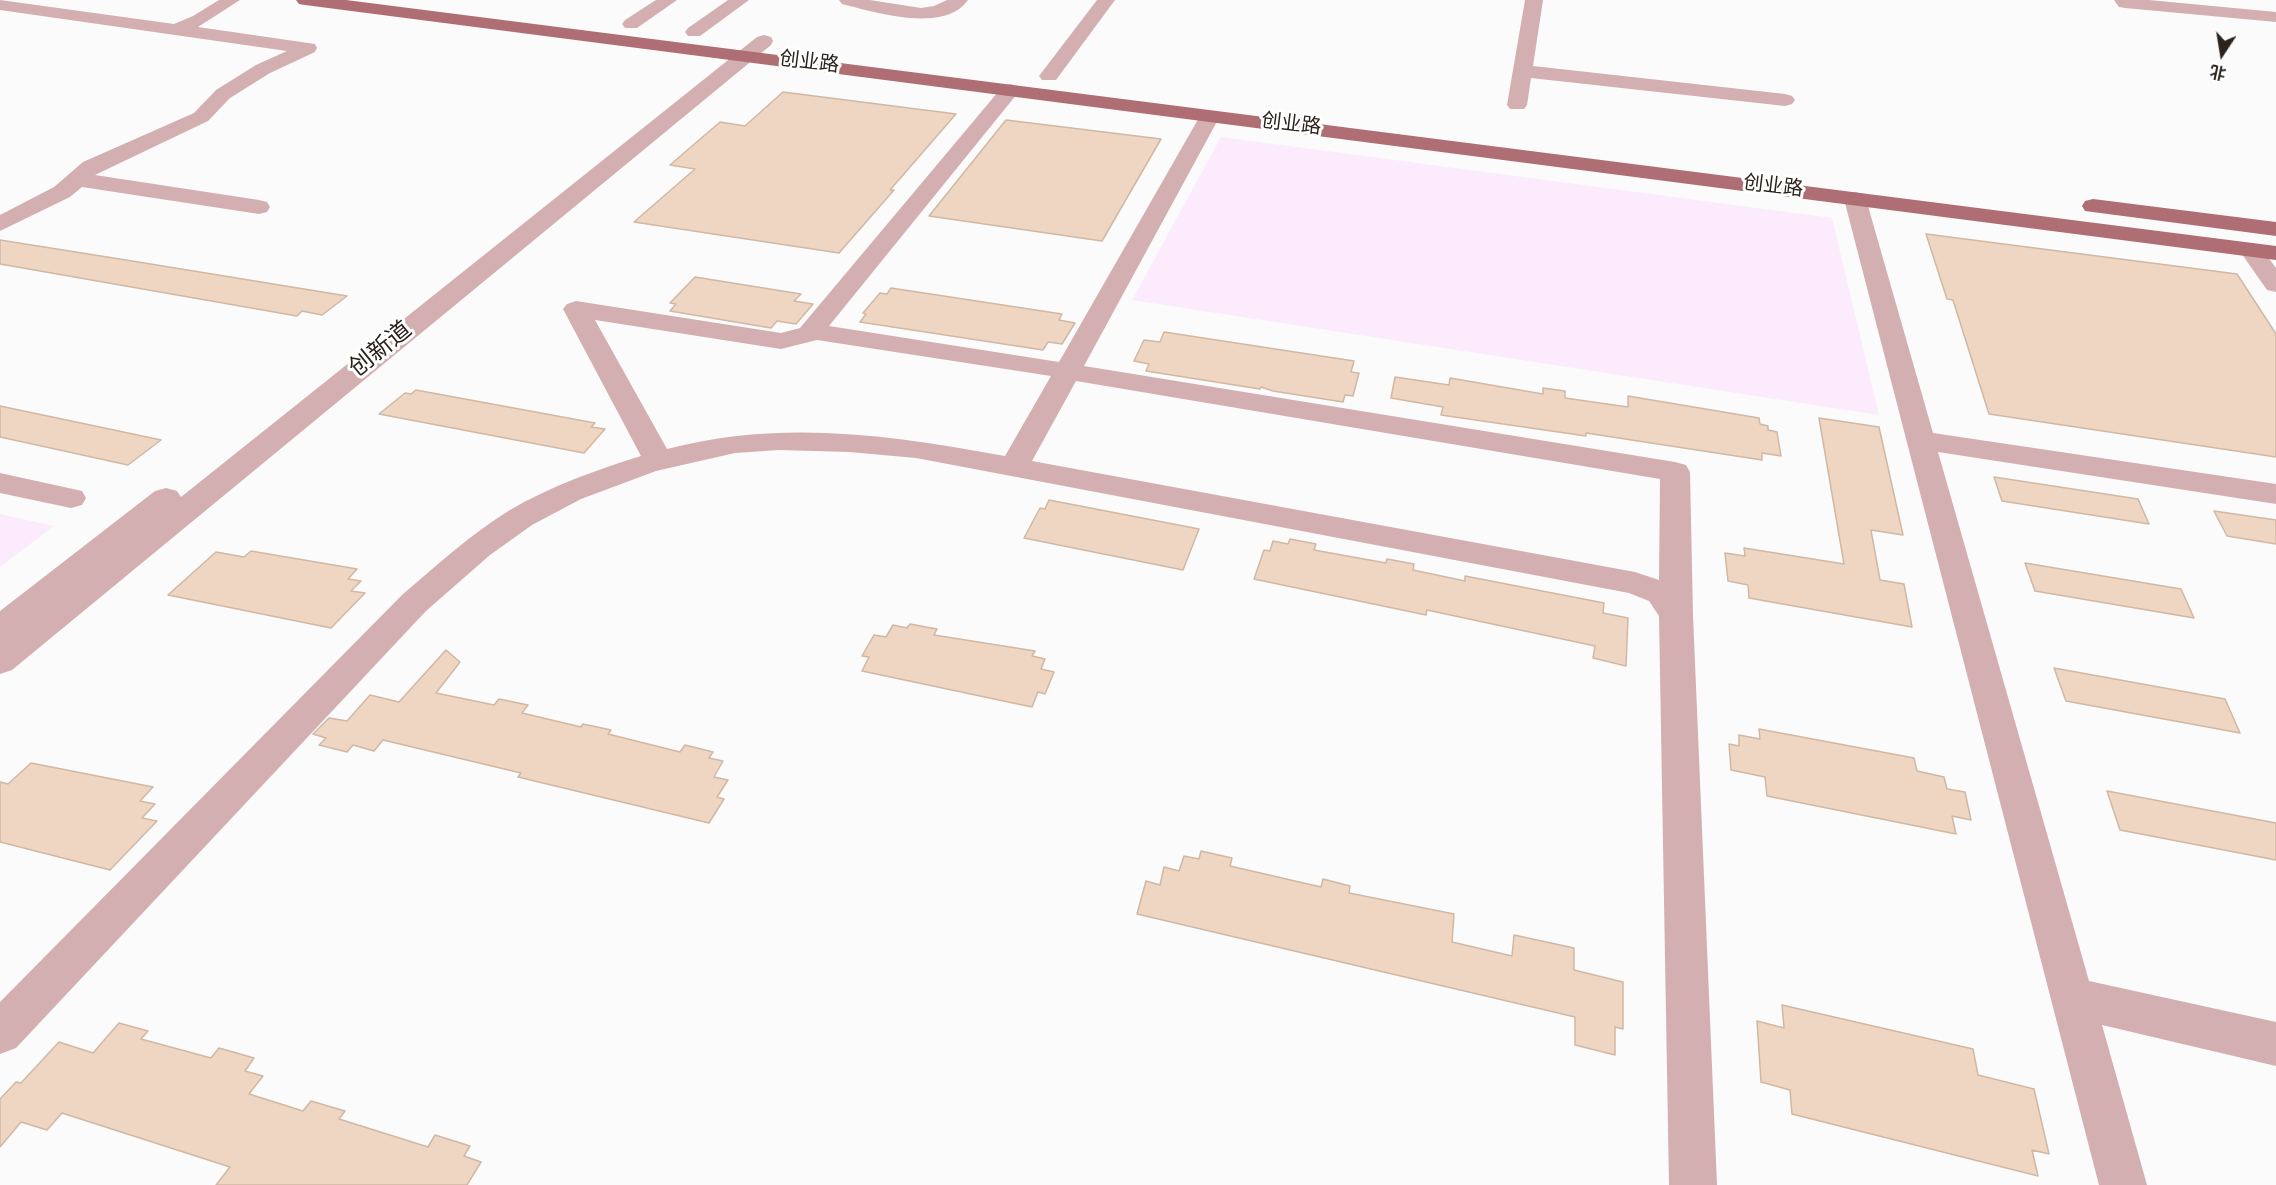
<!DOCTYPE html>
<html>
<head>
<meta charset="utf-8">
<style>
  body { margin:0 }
  #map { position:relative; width:2276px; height:1185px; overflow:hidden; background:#fbfbfb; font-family:Spectral,"Noto Sans SC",serif }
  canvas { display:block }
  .north { position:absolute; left:2192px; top:24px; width:60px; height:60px; -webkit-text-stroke:4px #fff; paint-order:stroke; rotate:192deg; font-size:16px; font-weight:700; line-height:24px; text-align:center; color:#2b221b }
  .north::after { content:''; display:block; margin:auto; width:21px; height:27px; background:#2b221b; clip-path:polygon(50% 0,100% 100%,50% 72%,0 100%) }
</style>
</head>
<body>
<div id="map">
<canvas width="2276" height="1185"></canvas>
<div class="north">北</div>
</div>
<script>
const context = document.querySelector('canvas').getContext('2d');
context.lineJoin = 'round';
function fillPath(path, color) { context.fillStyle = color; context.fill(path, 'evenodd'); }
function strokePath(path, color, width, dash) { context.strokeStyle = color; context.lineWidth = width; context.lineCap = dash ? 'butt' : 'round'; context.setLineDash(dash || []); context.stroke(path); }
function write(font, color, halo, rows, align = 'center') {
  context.font = font + ' Spectral,"Noto Sans SC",serif'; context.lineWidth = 6; context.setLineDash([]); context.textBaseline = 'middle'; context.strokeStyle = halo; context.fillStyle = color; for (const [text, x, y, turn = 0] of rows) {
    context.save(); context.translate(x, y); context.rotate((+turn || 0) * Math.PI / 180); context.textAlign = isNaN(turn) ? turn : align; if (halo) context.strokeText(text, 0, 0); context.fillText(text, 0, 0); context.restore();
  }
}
fillPath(new Path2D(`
  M1221,137l611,81 47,197 -747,-115z
  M0,514l54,12 -54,41z`), '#fcebfc');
const building = new Path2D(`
  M783,92l173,22 -66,76h4l-55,63 -205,-31 61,-53 -25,-4 50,-43 25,4z
  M1006,120l155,19 -59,102 -173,-25z
  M1926,234l311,40 39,60v123l-287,-43 -36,-114 -6,-1z
  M0,240l126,20 221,36 -25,19 -20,-4 -5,5 -297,-52z
  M695,277l106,17 -7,7 19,3 -17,20 -19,-3 -6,7 -101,-17 6,-7 -6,-1z
  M891,288l171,26 -3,6 16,3 -13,21 -14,-2 -5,8 -183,-28 6,-8 -3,-1 17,-20 7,1z
  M1164,332l190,29 -3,11 8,1 -6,23 -8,-1 -2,7 -70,-11 -12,-4 -1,2 -114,-18 3,-7 -15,-3 10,-21 16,2z
  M1395,377l54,8 1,-7 93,16v-6l22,3v7l63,9v-11l131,22 1,6 8,2v4l9,2 4,24 -19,-3v7l-176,-27v3l-145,-21 2,-8 -52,-9z
  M416,390l179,33 -4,4 14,2 -21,24 -205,-39 26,-21 6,1z
  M0,406l95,20 66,14 -33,25 -128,-28z
  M1819,418l60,9 24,108 -32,-5 9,50 24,4 8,43 -163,-29 -1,-13 -20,-4 -3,-28 20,3 -1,-8 100,16z
  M1994,477l144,22 11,25 -147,-23z
  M1049,500l150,29 -16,41 -159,-32 16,-30 5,1z
  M2214,511l62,9v24l-49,-8z
  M1290,539l26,5 -2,6 72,13 1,-4 27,5 -1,6 52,11v-5l139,27 -1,10 25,5 -2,48 -33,-8 2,-12 -168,-36 -1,5 -172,-36 10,-29 6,1 3,-10 15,3z
  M251,551l106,18 -9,10 13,2 -10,10 14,2 -34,35 -163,-33 48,-43 28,5z
  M2025,563l156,26 13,29 -159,-27z
  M910,624l27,5 -3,6 101,16 -3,5 13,3 -4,10 13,3 -9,22 -7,-2 -6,15 -170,-36 7,-14 -7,-1 12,-21 12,2 7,-12 14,3z
  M446,650l14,12 -24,31 58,12 5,-6 29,6 -6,8 59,14 2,-3 28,6 -3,4 72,18 5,-7 28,7 -4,6 14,3 -9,16 14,3 -11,17 7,2 -15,24 -191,-46 3,-4 -138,-33 -9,11 -21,-6 -6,7 -28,-7 7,-7 -13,-4 16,-16 18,3 23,-26 29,7z
  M2054,668l171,31 15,34 -174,-32z
  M1759,729l155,29 3,13 27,6 3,12 18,3 6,28 -19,-4 4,18 -189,-38 -2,-19 -34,-7 -2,-26 10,2v-11l21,4z
  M31,763l122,24 -13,14 15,3 -13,14 15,3 -47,49 -110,-28v-60l8,2z
  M2107,791l169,32v37l-156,-30z
  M1201,851l31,7 -2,8 91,21 2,-8 27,7 -1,7 105,21 -2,28 60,14 2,-21 60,13v22l49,12v47l-8,-2v28l-40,-10v-28l-438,-103 9,-33 14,4 4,-18 15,4 5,-15 15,3z
  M1782,1005l191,44 5,26 56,14 15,65 -17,-4 6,26 -246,-62 -2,-24 -29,-8 -4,-61 27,7z
  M119,1023l29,8 -7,8 70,19 8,-10 35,10 -9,13 18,5 -14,18 54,17 8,-10 34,10 -6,8 89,28 7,-12 35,11 -6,10 17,6 -14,23h-251l14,-18 -168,-54 -15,17 -26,-8 -21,25v-48l16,-17 5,1 38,-41 34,11z`);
fillPath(building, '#efd6c3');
strokePath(building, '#d0b8a5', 1.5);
fillPath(new Path2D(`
  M0,0l174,24 19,-8 26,-16h21l-42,27 117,17 2,4 -2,4 -45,21 -40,25 -22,23 -113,54 164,25 8,2 3,5 -3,5 -8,2 -177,-27 -12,10 -70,34v-16l54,-28 29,-25 111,-49 22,-23 40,-25 31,-14 -287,-41z
  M656,0h21l-40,28h-12l-3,-4 3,-4z
  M728,0h21l-49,36h-12l-3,-4 3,-4z
  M839,0h31l51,8 13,-2 13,-6h21c-24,34 -94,12 -126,4z
  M1097,0h18l-59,80h-14l-3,-4z
  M1525,0h18l-10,66 252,28 7,2 3,4 -3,4 -7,2 -254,-28 -4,27 -3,4h-14l-3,-4z
  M2114,0h35l127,12v10l-151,-14 -6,-1z
  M764,35l7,2 2,4 -2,4 -759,625 -12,4v-63l155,-120 11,-3 11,3 4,6 576,-460z
  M1010,84l7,2 3,4 -3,4 -188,232 230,36 141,-246 3,-4h14l3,4 -136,250 591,96 11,3 4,7 3,143 24,570h-48l-10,-569 -10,-15 -20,-8 -713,-135 -67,-6 -70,-2 -44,3 -79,18 -75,28 -49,26 -42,30 -64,56 -410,437 -16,6v-52l402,-407c35,-30 69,-61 108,-85 41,-24 86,-40 131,-54l-78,-147 4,-5 9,-3 205,32 19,-5 203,-242zM595,320l186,29 36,-9 234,36 -46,80c-115,-21 -223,-37 -338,-7zM1076,381l584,98 -1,101 -24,-8 -603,-111z
  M1855,192l8,2 3,5 67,234 343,51v20l-338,-52 151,529 187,41v44l-174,-41 45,160h-48l-255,-986 3,-5z
  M2251,243l8,2 17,23v24l-9,-2 -28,-40 4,-5z
  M0,473l82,18 4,7 -4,7 -11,3 -71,-15z`), '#d4afb1');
fillPath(new Path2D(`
  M296,0h50l1930,246v14l-1971,-255 -6,-1z
  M2093,199l183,23v14l-191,-25 -3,-5 3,-5z`), '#ae6e73');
write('20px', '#2b221b', '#fff', [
  ["创业路",809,64,7],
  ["创业路",1291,126,7],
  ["创业路",1773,188,7]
]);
write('24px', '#2b221b', '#fff', [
  ["创新道",382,351,-39]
]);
</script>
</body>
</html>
